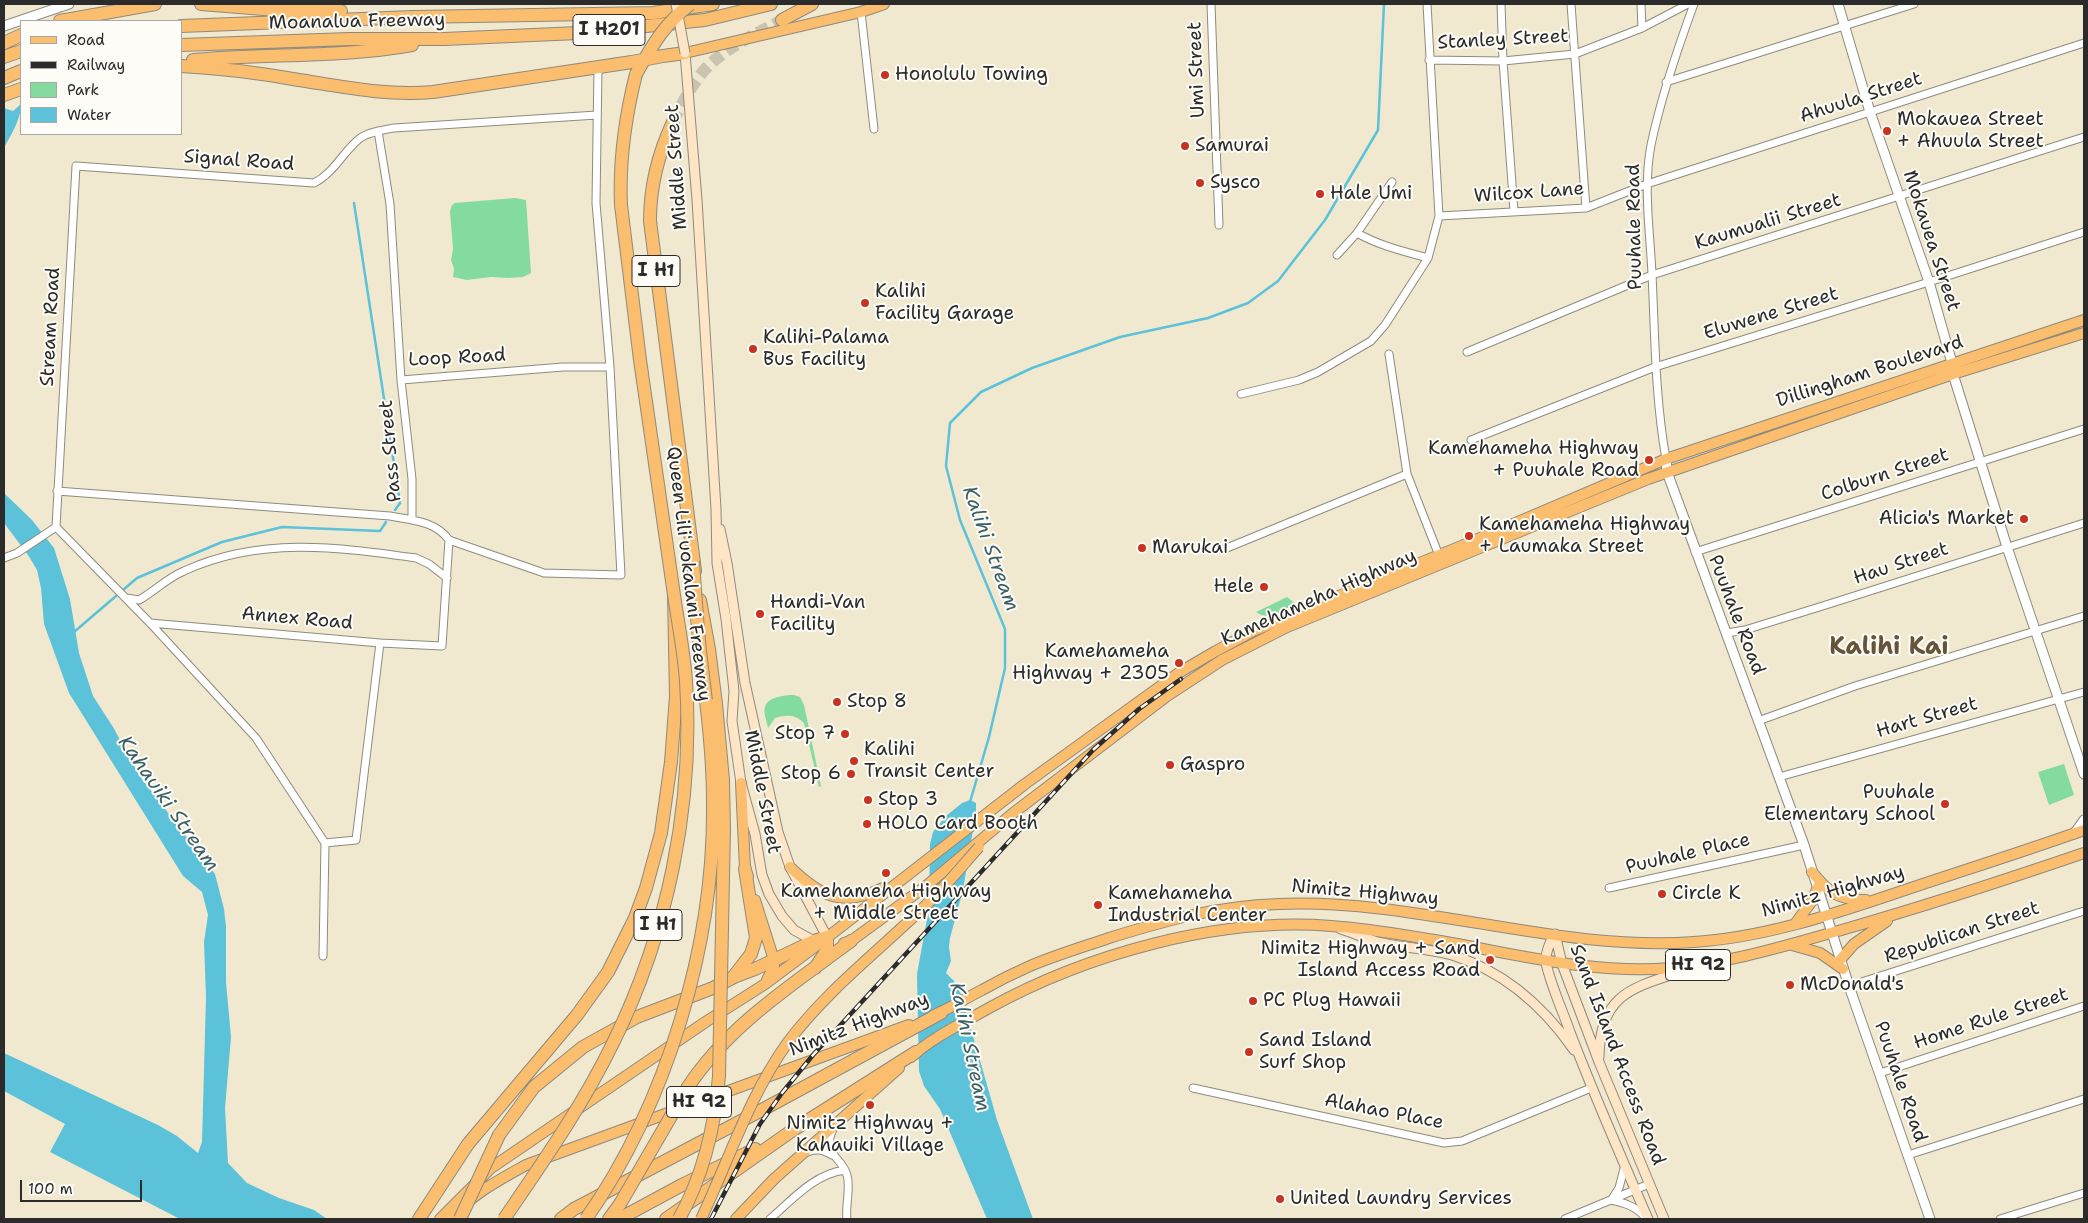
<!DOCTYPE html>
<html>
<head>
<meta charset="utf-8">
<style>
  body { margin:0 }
  #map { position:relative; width:2088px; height:1223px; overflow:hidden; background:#f0e9d0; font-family:"Shantell Sans",sans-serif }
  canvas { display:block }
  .frame { position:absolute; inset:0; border:5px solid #2b2b2b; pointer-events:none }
  .legend { position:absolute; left:20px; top:20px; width:162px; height:115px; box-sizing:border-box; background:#fdfcf7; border:1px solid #a9a8a5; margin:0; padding:6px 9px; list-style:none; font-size:15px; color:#2b2b2b }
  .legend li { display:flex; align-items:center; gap:10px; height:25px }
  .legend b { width:25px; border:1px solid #a9a8a5 }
  .scale { position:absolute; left:20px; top:1180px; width:122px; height:22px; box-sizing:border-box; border:2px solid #2b2b2b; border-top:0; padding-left:6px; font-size:15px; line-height:18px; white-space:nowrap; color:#2b2b2b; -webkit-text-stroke:4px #fdfcf7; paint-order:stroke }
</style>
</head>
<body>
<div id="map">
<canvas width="2088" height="1223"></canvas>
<div class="frame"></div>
<ul class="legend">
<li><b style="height:6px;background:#fbbd6e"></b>Road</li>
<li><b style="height:6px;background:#2b2b2b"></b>Railway</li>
<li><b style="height:14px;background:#84db9f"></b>Park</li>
<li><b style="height:14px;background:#5cc2d9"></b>Water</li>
</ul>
<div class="scale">100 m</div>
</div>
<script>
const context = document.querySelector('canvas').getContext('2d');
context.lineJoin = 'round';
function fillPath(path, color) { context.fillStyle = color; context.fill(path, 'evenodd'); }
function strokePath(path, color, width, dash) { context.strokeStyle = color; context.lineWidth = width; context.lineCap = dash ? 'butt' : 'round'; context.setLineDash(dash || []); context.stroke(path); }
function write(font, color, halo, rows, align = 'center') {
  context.font = font + ' "Shantell Sans",sans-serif'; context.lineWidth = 4; context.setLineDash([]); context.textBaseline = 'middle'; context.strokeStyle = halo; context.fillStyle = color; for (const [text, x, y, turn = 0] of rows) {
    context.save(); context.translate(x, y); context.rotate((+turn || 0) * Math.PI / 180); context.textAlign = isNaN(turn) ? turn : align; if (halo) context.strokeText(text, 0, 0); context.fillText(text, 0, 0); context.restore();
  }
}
fillPath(new Path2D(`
  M515,198l11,2 5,73 -8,4 -15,1 -17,-1 -24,3 -14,-3 1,-8 -3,-9 2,-11 -3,-38 2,-6 3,-2z
  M1287,597l9,7 -2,2c-13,6 -25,15 -38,6z
  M794,695l6,2 4,8 17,81 -2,1 -15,-64c-10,-9 -17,-8 -29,-5l-7,10c-1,-6 -5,-15 -3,-21 2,-10 20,-12 29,-12z
  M2064,764l10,31 -25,10 -11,-33z`), '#84db9f');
fillPath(new Path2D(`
  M21,104c0,16 -10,30 -17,44v-40l9,3z
  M4,493l28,27 22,28 16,51 9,54 14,43 20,31 26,48 76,99 9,35 2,18v55l5,55 -6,71 3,55 19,20 32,15 35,12 13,9h-147l-130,-67 15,-28 -61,-33v-38l154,72 19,11 21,17 4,-11 4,-145 -2,-55 4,-27 -6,-23 -19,-16 -114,-183 -25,-69 -3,-36 -4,-18 -9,-15 -24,-32z
  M970,800l6,3v9l-13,78 -13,48 -1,9 2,14 -5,12 8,8 7,13 36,126 36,99h-46l-47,-110 -16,-23 -5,-15 -2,-97 12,-66 1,-64 3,-12 13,-16 16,-13z`), '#5cc2d9');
strokePath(new Path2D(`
  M354,203l46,300 -5,7
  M74,632l63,-54 85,-36 60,-15 98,4 6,-9
  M970,802l19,-65 16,-69v-39l-45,-109 -14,-54 4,-43 31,-31 51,-24 88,-31 88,-19 40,-15 30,-22 47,-61 53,-90 6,-126`), '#5cc2d9', 2.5);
strokePath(new Path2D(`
  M673,122c11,-22 23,-47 43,-63 19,-16 44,-27 66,-39`), '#c9c3af', 12, [12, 6]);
const minor = new Path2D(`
  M1211,4l8,221
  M1501,4l2,57 11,150
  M1571,4l15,204
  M1641,4l1,24
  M861,12l13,117
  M1429,60l74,1 72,-7 67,-26 46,-24
  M1666,82l248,-78
  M378,131l12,73 11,176 162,-13h47l-14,-164 2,-136
  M1439,216l147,-8 61,-24 437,-141
  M1357,233c23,13 46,18 71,25
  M1337,255l20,-22 35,-51
  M1467,352l185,-77 432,-138
  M1389,354l18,120 33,84
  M401,380l11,99v41
  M1241,394l58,-14 19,-8 53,-31 14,-16 43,-67 11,-42 -12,-212
  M1471,440l184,-73 274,-85 155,-50
  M1666,459c-11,-62 -11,-123 -14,-185 -2,-43 -9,-87 -1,-129 10,-48 26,-95 43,-141
  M57,491l333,25c21,4 46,5 59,24l95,33 77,2 -11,-208
  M1222,550l185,-76
  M1695,552l389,-123
  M4,558l13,-5 39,-26
  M126,598l13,2c16,-9 28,-22 45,-29 76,-35 153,-24 232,-13l13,6 18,14
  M150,623l230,20 62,3 7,-106
  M1727,633l18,-3 84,-26 255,-81
  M1758,721l97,-35 229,-70
  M1779,777l305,-85
  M325,843l31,-3 24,-197
  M1609,888l195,-43
  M323,956l2,-113 -69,-105 -106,-115 -94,-96 20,-361 238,17c20,-10 29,-31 45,-44 9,-7 24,-9 35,-11l203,-13
  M1849,986l235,-75
  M1880,1073l204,-67
  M1193,1088l251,55 18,-2 129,-53
  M833,1129c-12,26 8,26 14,46 4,14 -2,30 0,44
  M807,1152c10,-4 16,-2 25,3
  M1908,1155l176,-56
  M1612,1199l7,-11 6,-23
  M1611,1200c14,3 24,6 34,17
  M770,1219c22,-19 44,-45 75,-49
  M1565,1219l84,-35
  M2000,1219l84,-26`);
const tertiary = new Path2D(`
  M1838,4l32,108 59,170 23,81 1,11 54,173 77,227
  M4,26l65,-22
  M1666,459l1,13 137,373 45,141 81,233
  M2074,834l10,-14`);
const secondary = new Path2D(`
  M685,53l12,147 19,309 1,54 9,56 8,72 -2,30 9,62 14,51 7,41 7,19 13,22 12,14 20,11
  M720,529l7,34 18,120 33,149 12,35 37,70
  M1341,929c12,4 24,9 36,13 25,6 51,6 75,13 51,16 92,52 122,95
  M1555,934c-5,8 -10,20 -9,29 5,23 16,46 24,69 24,63 51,125 78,187
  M1555,934l7,30 37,98 65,157
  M1599,1057c1,-68 39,-70 93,-89`);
const primary = new Path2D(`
  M685,53l176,-41 23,-8
  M741,783l4,86 3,7
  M790,867c30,29 52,41 93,21
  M1812,872c17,21 26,28 54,28
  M755,900l19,60v6l-7,14
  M1795,924l17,-23 6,-14
  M844,943l7,-2 75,-55 86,-72 155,-118 55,-36 65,-33 361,-148 305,-105 131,-41
  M1792,945l28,8 23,16
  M1840,960l14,-16 33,-23
  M934,1015c17,-7 32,-17 48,-25 16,-9 32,-17 48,-24 26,-11 53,-19 79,-28 58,-18 108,-32 169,-34 140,-6 277,48 416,38 76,-5 148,-31 220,-55 57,-19 114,-37 170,-57
  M911,1057c22,-20 52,-34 78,-49 98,-54 230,-91 342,-82 30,2 61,7 91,12 84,13 164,37 249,30 60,-5 116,-23 174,-39 80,-23 160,-49 239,-76
  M440,1219l51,-51 216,-147 58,-37 55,-41 205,-159 155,-112 36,-21 37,-20 206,-84 207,-88 418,-139
  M451,1219c19,-24 48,-39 75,-54l383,-140
  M736,1219l38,-40 125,-111`);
const motorway = new Path2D(`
  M201,4l75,6 65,1
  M782,20l30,-16
  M60,21l95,-17
  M181,26l232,-9 240,-4 60,-9
  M4,43l17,-8
  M181,45l168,-6h95l134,-6 127,-13 66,-16
  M663,56l22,-3
  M4,57l17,-6
  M193,60c73,-7 147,-2 219,-15
  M181,66c40,2 79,7 118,14 45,7 88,16 134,12l199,-30
  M4,78l17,-7
  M4,95l17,-6
  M673,122c-15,32 -23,64 -23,99l45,350
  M700,600l9,49 7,55
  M734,976l17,-22 5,-16 -11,-69
  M688,1087c41,-62 105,-103 163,-146
  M499,1135l35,-48 49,-40 54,-30 76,-29 21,-11 21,-8 59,-28 13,-4v13l-12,18
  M419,1219l49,-75 109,-129 31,-43 27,-54 11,-30 15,-55 10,-71 5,-66 -2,-101 -34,-235 -19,-155c-2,-45 4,-87 15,-131
  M561,1219l13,-10 186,-98 181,-98
  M609,1219l11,-15
  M619,1219l63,-34 73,-36
  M666,1219l127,-89 123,-78`);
strokePath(minor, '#8e8a7e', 9);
strokePath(tertiary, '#8e8a7e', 11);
strokePath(secondary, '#8e8a7e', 11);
strokePath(primary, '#8e8a7e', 12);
strokePath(motorway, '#8e8a7e', 14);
strokePath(minor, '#fff', 7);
strokePath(tertiary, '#fff', 9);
strokePath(secondary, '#fde5c5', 9);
strokePath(primary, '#fbbd6e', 10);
strokePath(motorway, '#fbbd6e', 12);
const rail = new Path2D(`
  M711,1219l49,-95 22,-31 31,-38 280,-305 46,-41 42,-30`);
strokePath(rail, '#2b2b2b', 4.5);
strokePath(rail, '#fdfcf7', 2.5, [8]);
const secondaryBridge = new Path2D(`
  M676,4l9,49`);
const primaryBridge = new Path2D(`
  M701,1219c28,-59 48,-123 87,-177 40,-53 93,-93 140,-139 18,-17 34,-37 51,-56`);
const motorwayBridge = new Path2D(`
  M632,62l31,-6
  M636,74c18,-31 26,-47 54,-70
  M620,1204l68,-117
  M460,1219l39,-84
  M504,1219c39,-57 79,-114 109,-176 55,-111 81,-239 73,-362 -2,-29 -8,-58 -12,-86
  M586,1219c81,-116 129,-275 127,-417 0,-51 -7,-101 -13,-151 -3,-30 -5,-60 -7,-90
  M679,1219c25,-45 36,-92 40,-143l5,-246 -1,-50 -7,-76`);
strokePath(secondaryBridge, '#8e8a7e', 11, []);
strokePath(primaryBridge, '#8e8a7e', 12, []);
strokePath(motorwayBridge, '#8e8a7e', 14, []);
strokePath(secondaryBridge, '#fde5c5', 9);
strokePath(primaryBridge, '#fbbd6e', 10);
strokePath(motorwayBridge, '#fbbd6e', 12);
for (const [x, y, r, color] of [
  [885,75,5,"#c8321e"],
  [1887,131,5,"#c8321e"],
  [1185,146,5,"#c8321e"],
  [1200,183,5,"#c8321e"],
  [1320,194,5,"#c8321e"],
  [865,303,5,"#c8321e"],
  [753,349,5,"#c8321e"],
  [1649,460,5,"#c8321e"],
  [2024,519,5,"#c8321e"],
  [1469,536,5,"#c8321e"],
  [1142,548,5,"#c8321e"],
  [1264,587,5,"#c8321e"],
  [760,614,5,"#c8321e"],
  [1179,663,5,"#c8321e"],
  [837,702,5,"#c8321e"],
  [845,734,5,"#c8321e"],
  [854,761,5,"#c8321e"],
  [1170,765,5,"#c8321e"],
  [851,774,5,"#c8321e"],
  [868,800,5,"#c8321e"],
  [1945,804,5,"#c8321e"],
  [867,824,5,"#c8321e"],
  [886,873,5,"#c8321e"],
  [1662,894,5,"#c8321e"],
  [1098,905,5,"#c8321e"],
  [1490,960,5,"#c8321e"],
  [1790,985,5,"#c8321e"],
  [1253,1001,5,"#c8321e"],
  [1249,1052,5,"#c8321e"],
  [870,1105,5,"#c8321e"],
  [1280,1199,5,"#c8321e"]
]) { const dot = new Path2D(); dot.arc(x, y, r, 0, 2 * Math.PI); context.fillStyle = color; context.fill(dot); strokePath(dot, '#fdfcf7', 2); }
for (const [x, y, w] of [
  [609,30,72],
  [656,271,48],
  [658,925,48],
  [1698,965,65],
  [699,1102,65]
]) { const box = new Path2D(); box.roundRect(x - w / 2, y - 15.5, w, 31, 4); context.fillStyle = '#fdfcf7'; context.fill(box); strokePath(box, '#2b2b2b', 1); }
write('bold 18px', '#2b2b2b', null, [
  ["I H201",609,30],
  ["I H1",656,271],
  ["I H1",658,925],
  ["HI 92",1698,965],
  ["HI 92",699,1102]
]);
write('19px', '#2b2b2b', '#fdfcf7', [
  ["Moanalua Freeway",357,22,-1],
  ["Stanley Street",1503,40,-3],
  ["Umi Street",1197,70,-92],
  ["Ahuula Street",1861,98,-18],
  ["Signal Road",239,161,4],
  ["Middle Street",677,167,-94],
  ["Wilcox Lane",1529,193,-4],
  ["Kaumualii Street",1768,222,-17],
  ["Puuhale Road",1635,227,-91],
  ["Mokauea Street",1931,241,72],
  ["Eluwene Street",1771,314,-17],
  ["Stream Road",51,327,-87],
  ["Loop Road",457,358,-3],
  ["Dillingham Boulevard",1870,372,-18],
  ["Pass Street",391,451,-95],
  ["Colburn Street",1885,475,-18],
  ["Hau Street",1901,564,-18],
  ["Queen Liliʻuokalani Freeway",688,574,83],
  ["Kamehameha Highway",1319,598,-24],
  ["Puuhale Road",1736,615,69],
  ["Annex Road",297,619,5],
  ["Hart Street",1927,718,-16],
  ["Middle Street",762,792,79],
  ["Puuhale Place",1688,854,-13],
  ["Nimitz Highway",1833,892,-16],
  ["Nimitz Highway",1365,893,5],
  ["Republican Street",1962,933,-18],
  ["Home Rule Street",1991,1019,-18],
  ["Nimitz Highway",859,1025,-21],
  ["Sand Island Access Road",1617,1055,69],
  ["Puuhale Road",1900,1082,71],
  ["Alahao Place",1384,1112,11]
]);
write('19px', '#2b2b2b', '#fdfcf7', [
  ["Honolulu Towing",895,75],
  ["Mokauea Street",1897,120],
  ["+ Ahuula Street",1897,142],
  ["Samurai",1195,146],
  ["Sysco",1210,183],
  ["Hale Umi",1330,194],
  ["Kalihi",875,292],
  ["Facility Garage",875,314],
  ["Kalihi-Palama",763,338],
  ["Bus Facility",763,360],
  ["Kamehameha Highway",1639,449,"right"],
  ["+ Puuhale Road",1639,471,"right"],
  ["Alicia's Market",2014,519,"right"],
  ["Kamehameha Highway",1479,525],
  ["+ Laumaka Street",1479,547],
  ["Marukai",1152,548],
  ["Hele",1254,587,"right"],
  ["Handi-Van",770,603],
  ["Facility",770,625],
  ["Kamehameha",1169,652,"right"],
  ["Highway + 2305",1169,674,"right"],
  ["Stop 8",847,702],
  ["Stop 7",835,734,"right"],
  ["Kalihi",864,750],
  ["Transit Center",864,772],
  ["Gaspro",1180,765],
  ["Stop 6",841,774,"right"],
  ["Puuhale",1935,793,"right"],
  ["Elementary School",1935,815,"right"],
  ["Stop 3",878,800],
  ["HOLO Card Booth",877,824],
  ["Kamehameha Highway",886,892,"center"],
  ["+ Middle Street",886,914,"center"],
  ["Kamehameha",1108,894],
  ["Industrial Center",1108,916],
  ["Circle K",1672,894],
  ["Nimitz Highway + Sand",1480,949,"right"],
  ["Island Access Road",1480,971,"right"],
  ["McDonald's",1800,985],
  ["PC Plug Hawaii",1263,1001],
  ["Sand Island",1259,1041],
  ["Surf Shop",1259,1063],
  ["Nimitz Highway +",870,1124,"center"],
  ["Kahauiki Village",870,1146,"center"],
  ["United Laundry Services",1290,1199]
], 'left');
write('italic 20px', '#3c6068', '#fdfcf7', [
  ["Kalihi Stream",990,549,70],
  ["Kahauiki Stream",168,804,55],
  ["Kalihi Stream",969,1047,78]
]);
write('bold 24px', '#66533a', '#fdfcf7', [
  ["Kalihi Kai",1889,648]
]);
</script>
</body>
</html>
